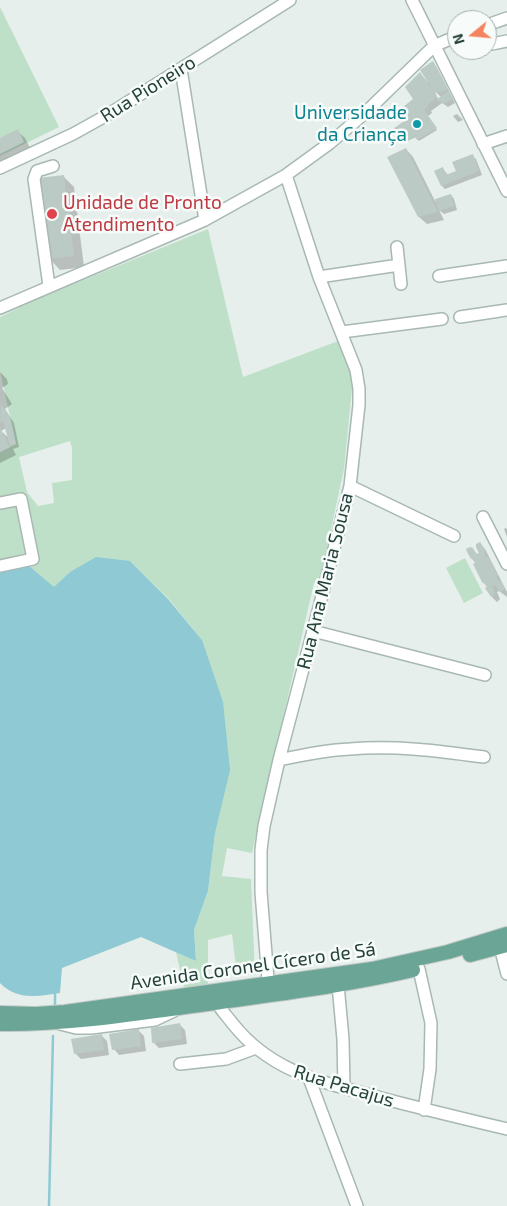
<!DOCTYPE html>
<html>
<head>
<meta charset="utf-8">
<style>
  body { margin:0 }
  #map { position:relative; width:507px; height:1206px; overflow:hidden; background:#e6efeb; font-family:"Exo 2",sans-serif }
  canvas { display:block }
  .north { position:absolute; left:447px; top:10px; width:50px; height:50px; box-sizing:border-box; background:#f7fbf9; border:1px solid #a3b1ad; border-radius:50%; rotate:253deg; font-size:14px; font-weight:700; line-height:20px; text-align:center; color:#24423a }
  .north::after { content:''; display:block; margin:auto; width:18px; height:22px; background:#f4845f; clip-path:polygon(50% 0,100% 100%,50% 72%,0 100%) }
</style>
</head>
<body>
<div id="map">
<canvas width="507" height="1206"></canvas>
<div class="north">N</div>
</div>
<script>
const context = document.querySelector('canvas').getContext('2d');
context.lineJoin = 'round';
function fillPath(path, color) { context.fillStyle = color; context.fill(path, 'evenodd'); }
function strokePath(path, color, width, dash) { context.strokeStyle = color; context.lineWidth = width; context.lineCap = dash ? 'butt' : 'round'; context.setLineDash(dash || []); context.stroke(path); }
function write(font, color, halo, rows, align = 'center') {
  context.font = font + ' "Exo 2",sans-serif'; context.lineWidth = 5; context.setLineDash([]); context.textBaseline = 'middle'; context.strokeStyle = halo; context.fillStyle = color; for (const [text, x, y, turn = 0] of rows) {
    context.save(); context.translate(x, y); context.rotate((+turn || 0) * Math.PI / 180); context.textAlign = isNaN(turn) ? turn : align; if (halo) context.strokeText(text, 0, 0); context.fillText(text, 0, 0); context.restore();
  }
}
fillPath(new Path2D(`
  M0,7l59,120 -59,29z
  M208,229l35,148 95,-36 16,28 -10,100 -24,111 -6,3 -62,270 -25,-5 -5,28 29,3 4,96h-18l-5,-41 -24,6v44l-24,4 -8,-36 20,9 -2,-31 14,-39 7,-58 -13,-193 -34,-42 -38,-37 -60,11 -16,16 -26,-23 -28,6v-119l16,-8 -16,-73v-54l37,-18zM70,441l2,7v32l-20,3 2,20 -16,3 -11,-14 -8,-35z
  M465,558l18,35 -19,10 -18,-35z`), '#bfe0c8');
fillPath(new Path2D(`
  M96,557l34,4 38,38 34,41 21,62 7,68 -15,63 -7,58 -14,39 2,31 -55,-24 -79,31 -2,25c-21,3 -43,8 -60,-10v-412l28,-6 26,22 16,-15z`), '#8ec9d4');
fillPath(new Path2D(`
  M433,63l3,3 19,37 -7,4 -6,-4 -11,8 1,2 -4,3 9,14 -18,11 -3,-4 -13,6 -8,-14 12,-7 7,-23 6,-25 8,8zM434,90l7,7 -3,2z
  M457,114l6,6 -5,2 -5,-6z
  M17,131l8,7 6,12 -31,15v-26z
  M406,149l7,8 22,44 16,-6 3,4 3,11 -13,4 -5,-4 5,10 -17,4 -8,-7z
  M472,156l4,3 6,16 -37,14 -3,-3 1,-17 5,6 9,-3z
  M63,176l11,11 10,80 -24,3 -11,-12z
  M0,372l7,7 1,5 -6,4 10,16 -7,5 9,14 5,24 -6,2 3,6 -16,8zM6,428l4,11 -9,-8z
  M506,528l1,1v8l-3,-8z
  M480,544l5,5 22,43v5l-8,-6 -2,1 3,7 -3,3 -5,-5 -4,-9 -4,-5 -8,-20 -4,-4 -4,-9h5l5,5 2,-1z
  M180,1025l5,5 2,14 -28,4 -5,-5z
  M139,1031l5,5 2,15 -27,4 -5,-6z
  M101,1035l6,6 2,14 -28,4 -6,-6z`), '#0003');
strokePath(new Path2D(`
  M55,1007v-15
  M49,1206l4,-170`), '#8ec9d4', 2.5);
fillPath(new Path2D(`
  M433,61l15,28 -7,4 -2,-2 -4,2 -15,-23z
  M420,72l17,25 -10,8 1,1 -4,4 13,18 -20,12 -3,-4 -8,5 -1,-2 -4,4 -8,-14 11,-8 -6,-10 15,-12 -8,-12z
  M448,91l4,8 -8,5 -8,-4z
  M18,129l6,13 -24,12v-16z
  M406,148l32,64 -20,5 -31,-60z
  M473,154l6,17 -38,15 -7,-15 9,-4 3,8 10,-4 -4,-9z
  M64,175l10,81 -27,3 -9,-81z
  M451,194l3,12 -15,5 -4,-12z
  M1,404l9,13 6,27 -6,2 -7,-25 -3,2z
  M0,428l10,19 -10,5z
  M480,542l6,9 -2,1 2,5 2,-1 10,20 -2,1 3,4 1,-1 4,7v3l-4,2 -5,-7 -3,1 3,7 -1,1 1,1 -4,2 -6,-9 2,-1 -3,-5 -1,2 -10,-20 2,-1 -3,-5 -1,1 -4,-7 -1,-3 4,-2 3,1 3,6 3,-1 -3,-6v-3z
  M180,1023l2,16 -30,4 -1,-15z
  M139,1029l2,17 -29,4 -3,-16z
  M102,1034l2,16 -30,4 -3,-15z`), '#bbcac4');
const minor = new Path2D(`
  M412,0l95,191
  M487,25l20,-7
  M487,41l5,3 15,-3
  M181,69l24,151
  M483,144l24,-8
  M0,168l73,-34 36,-20 181,-114
  M397,247l4,37
  M439,276l68,-10
  M319,277l80,-12
  M49,286l-15,-107 3,-8 16,-5
  M0,308l205,-88 81,-45 44,-32 35,-30 69,-67 23,-10
  M460,317l47,-7
  M342,332l100,-13
  M350,486l104,50
  M0,503l21,-4 12,60 -33,7
  M483,517l24,47
  M313,631l172,44
  M279,760c23,-5 47,-10 71,-11 45,-4 89,2 134,8
  M500,947l7,27
  M419,969l12,54 -1,46 -6,41
  M338,985l5,54 1,49
  M269,992l-8,-100v-42l3,-24 15,-66 34,-129 37,-145 9,-81v-16l-3,-19 -37,-93 -33,-102
  M213,996c5,11 13,19 20,28 39,49 90,58 148,74 42,11 84,21 126,31
  M60,1024l16,4h15l64,-8 19,-9
  M180,1064l46,-5 30,-11
  M309,1078l48,128`);
const major = new Path2D(`
  M470,955l37,-10
  M0,1013l36,1 29,-2 307,-43 76,-17 59,-18
  M0,1024c67,1 141,-11 207,-20 69,-10 138,-18 206,-34`);
strokePath(minor, '#a8b8b2', 14);
strokePath(major, '#c2cac8', 16);
strokePath(minor, '#fff', 11);
strokePath(major, '#6aa596', 14);
for (const [x, y, r, color] of [
  [417,124,5,"#0f9aa8"],
  [52,214,6,"#e0444e"]
]) { const dot = new Path2D(); dot.arc(x, y, r, 0, 2 * Math.PI); context.fillStyle = color; context.fill(dot); strokePath(dot, '#f7fbf9', 2); }
write('19px', '#24423a', '#f7fbf9', [
  ["Rua Pioneiro",148,89,-32],
  ["Rua Ana Maria Sousa",325,581,-76],
  ["Avenida Coronel Cícero de Sá",253,966,-8],
  ["Rua Pacajus",344,1086,17]
]);
write('19px', '#0d838f', '#f7fbf9', [
  ["Universidade",407,113],
  ["da Criança",407,135]
], 'right');
write('19px', '#be3a42', '#f7fbf9', [
  ["Unidade de Pronto",63,203],
  ["Atendimento",63,225]
], 'left');
</script>
</body>
</html>
